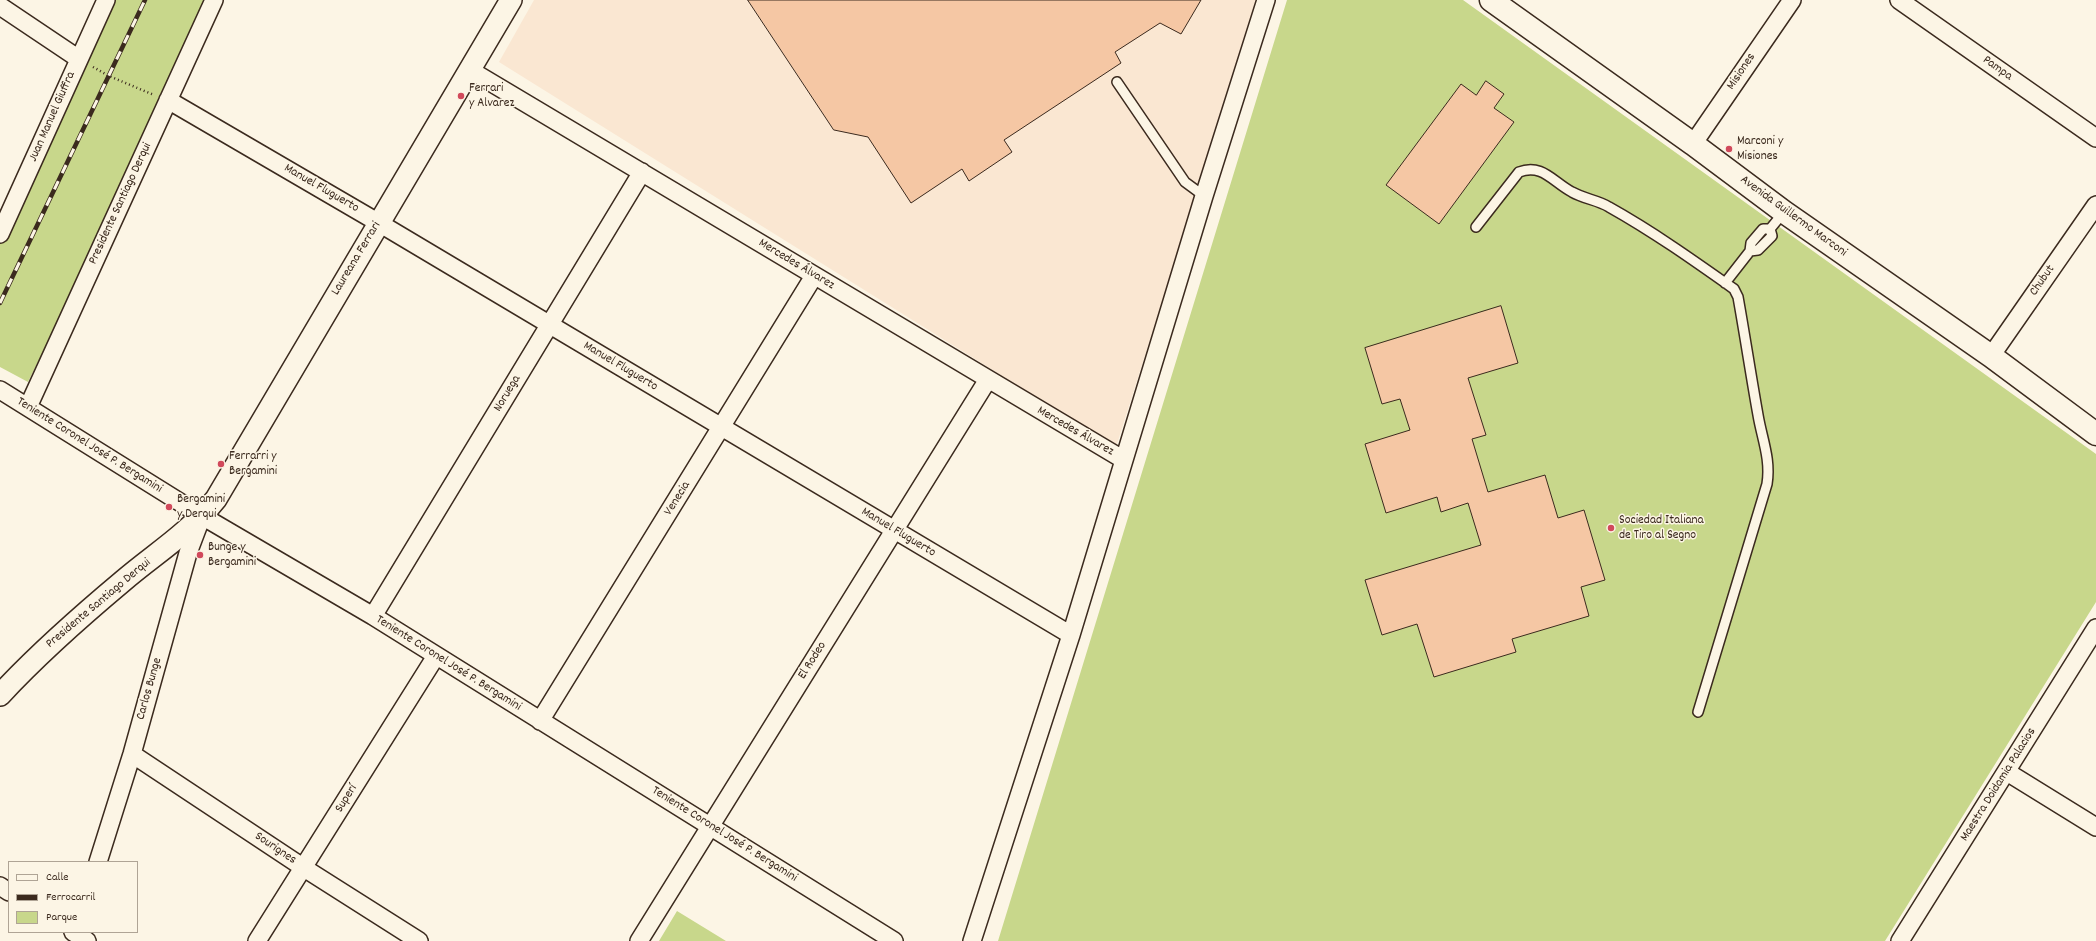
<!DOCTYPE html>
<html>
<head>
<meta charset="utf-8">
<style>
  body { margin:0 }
  #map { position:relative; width:2096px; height:941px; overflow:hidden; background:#fcf5e5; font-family:Dekko,sans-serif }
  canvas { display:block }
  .legend { position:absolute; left:8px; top:861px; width:130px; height:72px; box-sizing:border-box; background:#fcf5e5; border:1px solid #afa495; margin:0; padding:5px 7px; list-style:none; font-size:12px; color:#3b2a1e }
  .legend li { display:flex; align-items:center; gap:8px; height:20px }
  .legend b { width:20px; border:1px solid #afa495 }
</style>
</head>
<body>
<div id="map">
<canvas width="2096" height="941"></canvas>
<ul class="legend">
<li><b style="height:5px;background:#fcf5e5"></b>Calle</li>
<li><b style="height:5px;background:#3b2a1e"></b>Ferrocarril</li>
<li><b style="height:11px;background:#c8d78b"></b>Parque</li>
</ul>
</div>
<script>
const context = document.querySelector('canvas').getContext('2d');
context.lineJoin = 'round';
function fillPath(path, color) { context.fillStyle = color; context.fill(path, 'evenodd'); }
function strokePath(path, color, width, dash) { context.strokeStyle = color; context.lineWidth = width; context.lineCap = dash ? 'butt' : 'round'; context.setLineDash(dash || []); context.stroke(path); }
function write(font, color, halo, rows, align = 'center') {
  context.font = font + ' Dekko,sans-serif'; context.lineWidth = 3; context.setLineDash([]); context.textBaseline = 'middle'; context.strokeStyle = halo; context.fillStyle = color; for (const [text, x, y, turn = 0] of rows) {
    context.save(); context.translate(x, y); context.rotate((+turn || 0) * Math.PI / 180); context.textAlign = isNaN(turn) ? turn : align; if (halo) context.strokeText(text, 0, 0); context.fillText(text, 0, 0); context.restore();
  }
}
fillPath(new Path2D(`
  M534,0h724l-142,447 -617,-385z`), '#fae7d2');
fillPath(new Path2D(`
  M106,0h108l-46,100 -140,282 -28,-15v-125z
  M1287,0h176l633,454v148l-211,339h-887z
  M677,911l49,30h-67z`), '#c8d78b');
const building = new Path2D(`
  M748,0h453l-20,34 -21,-11 -45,29 6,11 -117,77 8,12 -43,29 -7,-12 -51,34 -43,-66 -34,-7z
  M1486,81l18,13 -10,14 20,14 -75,102 -53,-39 75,-101 15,11z
  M1501,306l17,57 -50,15 18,57 -14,4 16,53 57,-17 13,43 26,-8 21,70 -24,7 8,29 -77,23 4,13 -82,25 -17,-53 -35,11 -17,-55 116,-35 -13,-42 -27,9 -4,-15 -51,16 -21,-69 45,-14 -10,-31 -18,5 -17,-56z`);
fillPath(building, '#f5c7a4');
strokePath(building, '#3b2a1e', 1);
const service = new Path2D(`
  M1117,82l68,100 19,14
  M1476,227l43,-55c23,-9 34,10 53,20 12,7 26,8 37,15 43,24 84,53 125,82l4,8c7,39 13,79 20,118 4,24 13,44 9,69l-69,228
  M1750,251l8,-1 14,-14 -2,-7 14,-17
  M1725,283l25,-32 1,-8 12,-14h7`);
const minor = new Path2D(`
  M1899,0l197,138
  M0,6l79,53
  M470,70l654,390
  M168,100l211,123 692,412
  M1693,144l99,-144
  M0,234l106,-234
  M1991,356l105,-151
  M0,390l202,126 171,100 521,325
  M28,407l186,-407
  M373,616l269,-444
  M540,721l274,-445
  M132,754l172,114 115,73
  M2007,772l89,55
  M98,862l34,-108 56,-201 14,-37
  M0,886l9,6
  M73,932l14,9
  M257,941l179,-285
  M639,941l348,-560
  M972,941l99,-306 133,-439 62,-196
  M1900,941l196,-313`);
const tertiary = new Path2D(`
  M0,695c38,-41 80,-78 123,-114 34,-29 64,-46 93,-82l295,-499`);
const secondary = new Path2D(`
  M1491,0l202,144 91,68 207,144 105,78`);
strokePath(service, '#3b2a1e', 12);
strokePath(minor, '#3b2a1e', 20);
strokePath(tertiary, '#3b2a1e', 24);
strokePath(secondary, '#3b2a1e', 25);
strokePath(new Path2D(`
  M93,67l16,9 45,19`), '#3b2a1e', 2.5, [1, 3]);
strokePath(service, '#fcf5e5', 9);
strokePath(minor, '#fcf5e5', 17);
strokePath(tertiary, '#fcf5e5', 21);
strokePath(secondary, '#fcf5e5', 22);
const rail = new Path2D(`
  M0,303l145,-303`);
strokePath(rail, '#3b2a1e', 4.5);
strokePath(rail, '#fcf5e5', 3, [9]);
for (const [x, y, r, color] of [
  [461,96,4,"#d1495b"],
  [1729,149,4,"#d1495b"],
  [221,464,4,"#d1495b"],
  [169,507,4,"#d1495b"],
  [1611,528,4,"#d1495b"],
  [200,555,4,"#d1495b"]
]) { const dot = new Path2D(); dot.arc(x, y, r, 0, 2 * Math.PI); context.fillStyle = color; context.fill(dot); strokePath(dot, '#fcf5e5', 1.5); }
write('13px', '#3b2a1e', '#fcf5e5', [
  ["Pampa",1997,69,35],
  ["Misiones",1742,72,-56],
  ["Juan Manuel Giuffra",53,117,-66],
  ["Manuel Fluguerto",321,189,30],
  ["Presidente Santiago Derqui",121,204,-65],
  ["Avenida Guillermo Marconi",1793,217,36],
  ["Laureana Ferrari",357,259,-59],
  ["Mercedes Álvarez",796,265,31],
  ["Chubut",2043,281,-55],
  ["Manuel Fluguerto",620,367,31],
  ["Noruega",508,394,-59],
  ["Mercedes Álvarez",1075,432,30],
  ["Teniente Coronel José P. Bergamini",89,446,32],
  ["Venecia",678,499,-58],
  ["Manuel Fluguerto",898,533,31],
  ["Presidente Santiago Derqui",99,604,-40],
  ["El Rodeo",813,661,-58],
  ["Teniente Coronel José P. Bergamini",448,664,32],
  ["Carlos Bunge",150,689,-74],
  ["Maestra Doidamia Palacios",1999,785,-58],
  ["Superí",347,799,-58],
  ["Teniente Coronel José P. Bergamini",724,835,32],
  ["Sourignes",275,849,34]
]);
write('13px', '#3b2a1e', '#fcf5e5', [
  ["Ferrari",469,89],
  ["y Alvarez",469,104],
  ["Marconi y",1737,142],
  ["Misiones",1737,157],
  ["Ferrarri y",229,457],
  ["Bergamini",229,472],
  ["Bergamini",177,500],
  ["y Derqui",177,515],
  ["Sociedad Italiana",1619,521],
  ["de Tiro al Segno",1619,536],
  ["Bunge y",208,548],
  ["Bergamini",208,563]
], 'left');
</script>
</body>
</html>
